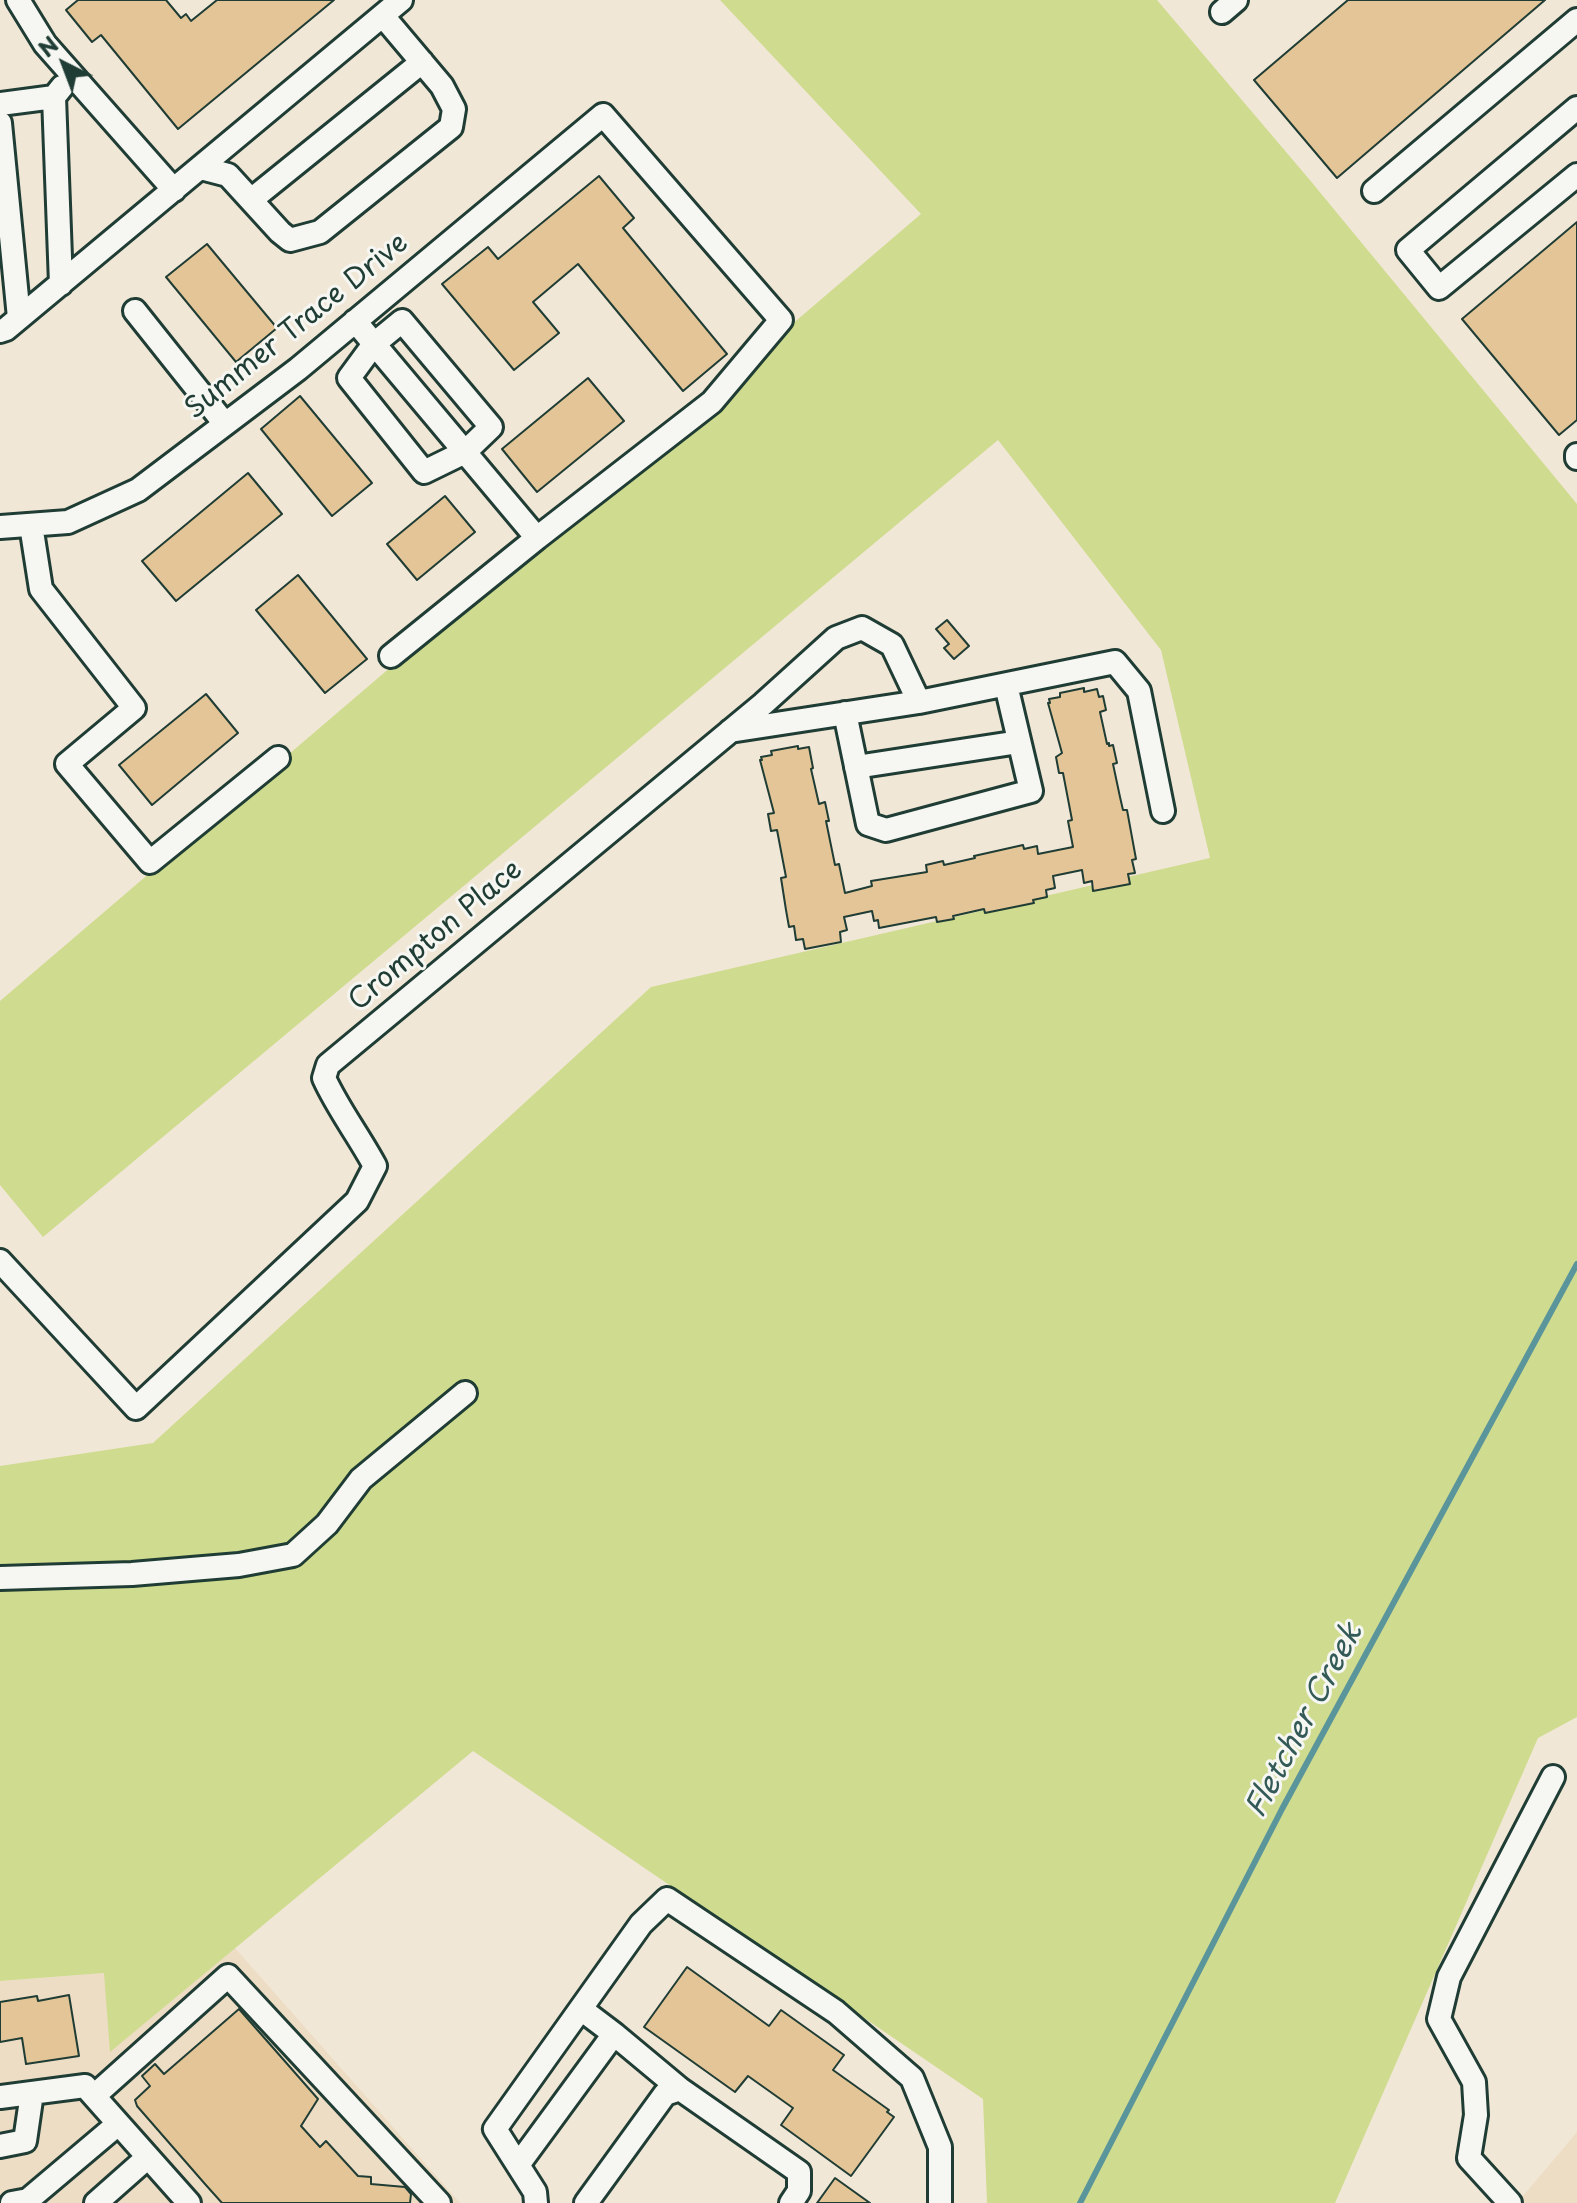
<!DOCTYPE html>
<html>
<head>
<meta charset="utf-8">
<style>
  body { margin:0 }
  #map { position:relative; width:1577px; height:2203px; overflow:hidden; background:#f1e7d7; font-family:"Playpen Sans",sans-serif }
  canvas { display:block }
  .north { position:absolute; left:24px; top:24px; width:80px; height:80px; -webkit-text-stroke:6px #f6f6f2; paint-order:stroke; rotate:318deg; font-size:22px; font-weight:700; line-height:32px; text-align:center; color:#1f3d34 }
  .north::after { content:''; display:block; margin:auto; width:28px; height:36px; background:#1f3d34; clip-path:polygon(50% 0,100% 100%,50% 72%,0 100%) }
</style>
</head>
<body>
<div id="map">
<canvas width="1577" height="2203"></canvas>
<div class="north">N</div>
</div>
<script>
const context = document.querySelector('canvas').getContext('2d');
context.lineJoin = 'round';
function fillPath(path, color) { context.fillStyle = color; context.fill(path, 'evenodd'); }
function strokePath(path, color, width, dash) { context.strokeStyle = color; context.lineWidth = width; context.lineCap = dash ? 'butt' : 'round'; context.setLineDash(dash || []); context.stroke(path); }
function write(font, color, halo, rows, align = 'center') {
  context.font = font + ' "Playpen Sans",sans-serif'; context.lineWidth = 6; context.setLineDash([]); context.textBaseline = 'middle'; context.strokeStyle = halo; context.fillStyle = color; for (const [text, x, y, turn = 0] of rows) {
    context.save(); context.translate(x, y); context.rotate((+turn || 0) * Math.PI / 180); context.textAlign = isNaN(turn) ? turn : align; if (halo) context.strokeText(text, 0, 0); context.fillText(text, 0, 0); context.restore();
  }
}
fillPath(new Path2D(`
  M235,1948l225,255h-460v-222l105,-8 6,78z
  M1577,2132v71h-60z`), '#edddc4');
fillPath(new Path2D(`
  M720,0h437l152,179 268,325v1213l-39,21 -203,465h-348l-4,-104 -510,-348 -363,301 -6,-79 -104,8v-515l153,-23 498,-456 559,-129 -49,-208 -163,-210 -955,797 -43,-52v-184l921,-787z`), '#cfdb8e');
strokePath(new Path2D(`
  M1080,2203l202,-394 295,-545`), '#5a959b', 6);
const building = new Path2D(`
  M78,0h88l15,18 5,-4 5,7 26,-21h117l-156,129 -77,-94 -9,7 -26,-32z
  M1348,0h197l-208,178 -83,-98z
  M599,176l35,42 -11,10 104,126 -44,37 -105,-127 -45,38 26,31 -45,37 -72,-86 46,-37 10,12z
  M1577,222v198l-18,15 -97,-116z
  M207,244l70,84 -41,34 -70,-85z
  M588,378l36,43 -87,71 -35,-43z
  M300,396l72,87 -40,33 -71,-87z
  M248,473l34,41 -106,87 -34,-40z
  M445,496l30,36 -58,48 -30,-36z
  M298,575l69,84 -42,34 -69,-83z
  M947,620l22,26 -15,13 -10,-11 5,-4 -13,-15z
  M1084,688v4l13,-3 2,8 4,-1 3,14 -6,2 7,32 2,-1v3l4,-1 4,18 -4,1 7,33 3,13h4l9,49 -4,1 3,13 -7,1 2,10 -37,7 -1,-10 -8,2 -2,-13 -29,6 2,12 -9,2 1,7 -14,3 1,3 -49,10 -1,-4 -31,7 1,3 -17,3 -1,-5 -57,11 -1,-8 -4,1 -2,-10 -28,6 3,13 -7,2 1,10 -36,7 -2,-10 -7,1 -2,-14 -5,1 -3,-17 -5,-32 5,-1 -9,-47 -6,1 -3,-17 6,-1 -14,-53h2l-1,-3 11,-2 -1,-4 27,-5v3l11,-2 4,21 -2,1 8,35 6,-2 4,19h-3l9,44 4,-1 6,29 27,-7 -1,-5 56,-9 -1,-7 17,-4 1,4 31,-7 -1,-2 49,-11 1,4 13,-3 1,8 35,-7 -5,-26 4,-1 -9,-47h-4l-3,-16 6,-4 -14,-50h2l-1,-4 11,-2v-4z
  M206,694l32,39 -86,72 -33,-40z
  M687,1967l82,59 12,-16 63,45 -11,15 56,40 -2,2 7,5 -43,59 -70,-51 12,-17 -45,-32 -13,16 -91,-65z
  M69,1995l10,61 -53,8 -4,-26 -22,4v-40l37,-6 1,5z
  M239,2009l79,90 -17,27 19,21 6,-6 32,35 13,1v7l34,3 6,7 -1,9h-188l-17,-19 -68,-78 -2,-6 15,-14 -8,-10 13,-12 9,10z
  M835,2178l35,25h-53z`);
fillPath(building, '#e4c597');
strokePath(building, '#1f3d34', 2);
const minor = new Path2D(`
  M18,0l27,44 129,146
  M1222,12l14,-12
  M54,97l7,187
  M0,104l54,-7 8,-10
  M1577,108l-169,142 31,38 138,-113
  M0,123l19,195
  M201,168l27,7 52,57 10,8 30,-8 131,-105 3,-18 -12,-23 -59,-70
  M1374,191l203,-171
  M251,200l171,-138
  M135,311l90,113
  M355,321l182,217 -146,118
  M402,321l89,106 -26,25 -41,20 -75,-94 25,-34z
  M0,331l6,-2 395,-329
  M1577,455v3
  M31,525l10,64 93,119 -67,56 83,98 128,-104
  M0,527l68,-5 70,-32 160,-121 305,-254 178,205 -69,82 -175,136
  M845,713l23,111 18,6 145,-39 -25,-106
  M730,731l189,-29 196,-40 24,29 24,120
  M856,767l163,-25
  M0,1261l136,147 221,-207 18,-35c-16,-30 -37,-57 -51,-88l4,-13 435,-361 73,-66 26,-10 30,17 27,57
  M0,1578l132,-4 107,-9 54,-10 34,-31 34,-45 104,-86
  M614,2034l66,55
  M94,2096l134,-120 211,227
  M0,2097l85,-11 104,117
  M0,2146l25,-5 7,-48
  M518,2165l96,-131 -33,-25
  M12,2203l16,-3 90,-76
  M96,2203l52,-46
  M536,2203l-1,-11 -40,-63 146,-205 26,-25 169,113 76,66 28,69v56
  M586,2203l79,-109 15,-5 119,83v19l-8,12
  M1510,2203l-41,-45 7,-43 -2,-33 -35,-63 10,-42 104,-200`);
strokePath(minor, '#1f3d34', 28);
strokePath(minor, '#f6f6f2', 22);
write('28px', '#1f3d34', '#f6f6f2', [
  ["Summer Trace Drive",297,327,-39],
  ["Crompton Place",436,936,-40]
]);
write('italic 30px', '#335a56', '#f6f6f2', [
  ["Fletcher Creek",1305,1721,-62]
]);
</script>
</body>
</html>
